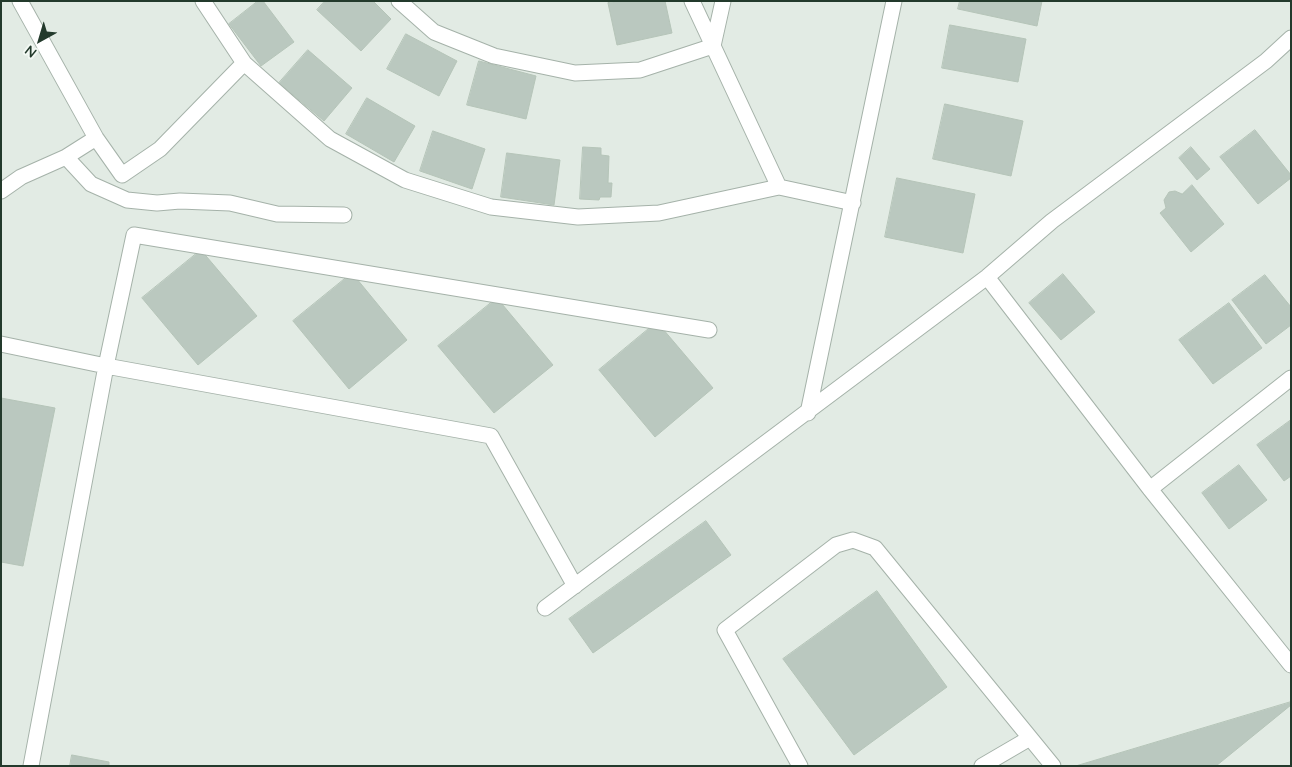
<!DOCTYPE html>
<html>
<head>
<meta charset="utf-8">
<style>
  body { margin:0 }
  #map { position:relative; width:1292px; height:767px; overflow:hidden; background:#e2ebe4; font-family:Quicksand,sans-serif }
  canvas { display:block }
  .frame { position:absolute; inset:0; border:2px solid #233a2c; pointer-events:none }
  .north { position:absolute; left:15px; top:15px; width:50px; height:50px; -webkit-text-stroke:4px #f2f8f3; paint-order:stroke; rotate:219deg; font-size:14px; font-weight:700; line-height:20px; text-align:center; color:#233a2c }
  .north::after { content:''; display:block; margin:auto; width:18px; height:22px; background:#233a2c; clip-path:polygon(50% 0,100% 100%,50% 72%,0 100%) }
</style>
</head>
<body>
<div id="map">
<canvas width="1292" height="767"></canvas>
<div class="frame"></div>
<div class="north">N</div>
</div>
<script>
const context = document.querySelector('canvas').getContext('2d');
context.lineJoin = 'round';
function fillPath(path, color) { context.fillStyle = color; context.fill(path, 'evenodd'); }
function strokePath(path, color, width, dash) { context.strokeStyle = color; context.lineWidth = width; context.lineCap = dash ? 'butt' : 'round'; context.setLineDash(dash || []); context.stroke(path); }
const building = new Path2D(`
  M258,1h5l31,41 -33,24 -32,-42z
  M325,1h48l18,18 -30,32 -44,-41z
  M618,1h47l7,32 -55,12 -9,-42z
  M960,1h82l-5,25 -79,-17z
  M950,25l76,14 -8,43 -76,-14z
  M406,34l51,27 -18,35 -52,-27z
  M308,50l44,38 -28,33 -45,-38z
  M479,61l57,15 -10,43 -59,-14z
  M367,98l48,28 -21,36 -48,-28z
  M945,104l78,17 -12,55 -78,-17z
  M1255,130l36,45v3l-33,26 -38,-47z
  M433,131l52,18 -13,40 -52,-18z
  M583,147l18,1v7l8,1 -1,27h4l-1,14h-11l-1,3 -19,-1z
  M1191,147l19,22 -13,11 -18,-22z
  M507,153l53,7 -6,45 -53,-8z
  M897,178l78,16 -12,59 -78,-16z
  M1192,185l32,39 -33,28 -31,-39 6,-5 -2,-8 5,-8 6,-1 7,3z
  M201,250l56,66 -59,49 -56,-67z
  M352,273l55,67 -58,49 -56,-68z
  M1063,274l32,38 -34,28 -32,-37z
  M1265,275l26,32v18l-25,19 -34,-44z
  M497,298l56,67 -59,48 -56,-67z
  M1229,303l33,45 -49,36 -34,-44z
  M657,322l56,66 -58,49 -56,-67z
  M1,398l54,10 -32,158 -22,-4z
  M1291,420v56l-7,5 -27,-36z
  M1239,465l28,35 -38,29 -27,-36z
  M706,521l25,34 -138,98 -24,-34z
  M877,591l70,96 -93,68 -71,-96z
  M1291,702v3l-75,61h-140z
  M72,755l37,7v4h-39z`);
fillPath(building, '#bac8bf');
strokePath(building, '#b5c4b8', 1);
const minor = new Path2D(`
  M20,1l76,137 26,37 38,-26 84,-86
  M203,1l41,62 86,76 75,41 86,27 87,10 81,-4 120,-26
  M399,1l35,31 60,24 81,17 65,-3 73,-24 10,-45
  M692,1l87,186 74,16
  M66,157l25,27 36,16 30,3 23,-2 50,2 47,11 67,1
  M1,191l20,-14 45,-20 30,-19
  M987,277l163,212 141,176
  M1,344l105,22 385,70 84,150
  M808,413l86,-412
  M1150,489l141,-111
  M545,608l442,-331 65,-56 214,-160 25,-23
  M31,766l75,-400 28,-131 575,95
  M800,766l-75,-136 111,-85 17,-5 22,8 178,218
  M982,766l48,-28`);
strokePath(minor, '#a5b2a9', 17);
strokePath(minor, '#fff', 15);
</script>
</body>
</html>
